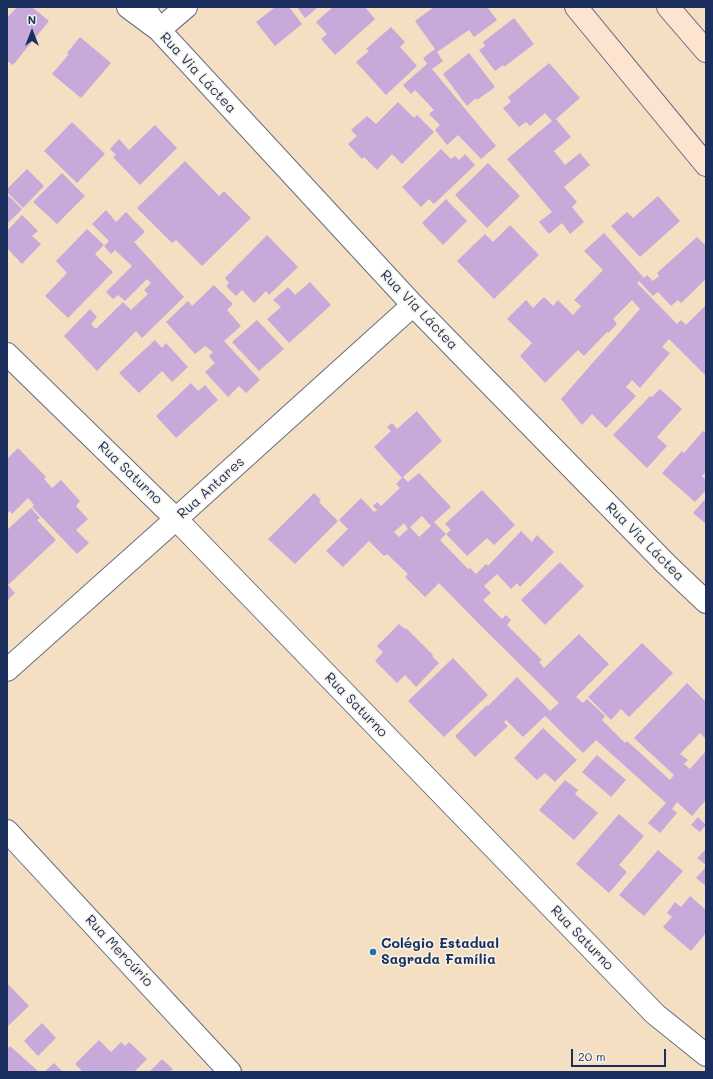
<!DOCTYPE html>
<html>
<head>
<meta charset="utf-8">
<style>
  body { margin:0 }
  #map { position:relative; width:713px; height:1079px; overflow:hidden; background:#f4dfc3; font-family:Mali,sans-serif }
  canvas { display:block }
  .frame { position:absolute; inset:0; border:8px solid #1b2f5e; pointer-events:none }
  .north { position:absolute; left:12px; top:12px; width:40px; height:40px; -webkit-text-stroke:3px #f7f3e8; paint-order:stroke; rotate:0deg; font-size:11px; font-weight:700; line-height:16px; text-align:center; color:#1b2f5e }
  .north::after { content:''; display:block; margin:auto; width:14px; height:18px; background:#1b2f5e; clip-path:polygon(50% 0,100% 100%,50% 72%,0 100%) }
  .scale { position:absolute; left:571px; top:1049px; width:95px; height:18px; box-sizing:border-box; border:2px solid #1b2f5e; border-top:0; padding-left:5px; font-size:12px; line-height:14px; white-space:nowrap; color:#1b2f5e; -webkit-text-stroke:3px #f7f3e8; paint-order:stroke }
</style>
</head>
<body>
<div id="map">
<canvas width="713" height="1079"></canvas>
<div class="frame"></div>
<div class="north">N</div>
<div class="scale">20 m</div>
</div>
<script>
const context = document.querySelector('canvas').getContext('2d');
context.lineJoin = 'round';
function fillPath(path, color) { context.fillStyle = color; context.fill(path, 'evenodd'); }
function strokePath(path, color, width, dash) { context.strokeStyle = color; context.lineWidth = width; context.lineCap = dash ? 'butt' : 'round'; context.setLineDash(dash || []); context.stroke(path); }
function write(font, color, halo, rows, align = 'center') {
  context.font = font + ' Mali,sans-serif'; context.lineWidth = 3; context.setLineDash([]); context.textBaseline = 'middle'; context.strokeStyle = halo; context.fillStyle = color; for (const [text, x, y, turn = 0] of rows) {
    context.save(); context.translate(x, y); context.rotate((+turn || 0) * Math.PI / 180); context.textAlign = isNaN(turn) ? turn : align; if (halo) context.strokeText(text, 0, 0); context.fillText(text, 0, 0); context.restore();
  }
}
fillPath(new Path2D(`
  M17,7h15l17,14 -36,44 -6,-4v-43z
  M275,7h14l13,17 -27,22 -19,-24z
  M297,7h18l1,2 -11,9z
  M333,7h32l10,12 -40,36 -14,-16 6,-5 -11,-12z
  M434,7h53l10,13 -23,17 -5,-7 -32,22 6,9 -11,8 64,77 -15,13 -23,-24 -11,10 -12,-15 5,-5 -11,-11 5,-4 -19,-20 -4,4 -8,-9 24,-21 -4,-6 12,-9 -20,-28z
  M514,18l20,26 -30,23 -1,-2 -8,6 -16,-21 6,-4 -2,-4z
  M391,27l14,15 -5,5 17,19 -31,29 -30,-33 13,-11 -3,-2z
  M80,37l31,26 -30,35 -29,-24 17,-20 -2,-1z
  M469,53l26,34 -18,13 -1,-2 -9,8 -24,-32z
  M549,63l31,35 -24,21 15,18 -17,14 11,14 15,-12 10,12 -26,22 13,15 -5,5 12,15 -14,12 -8,-11 -13,11 -10,-12 13,-10 -45,-53 45,-38 -7,-8 -15,13 -4,-4 -7,5 -16,-19 8,-6 -3,-5z
  M398,102l16,16 3,-3 17,17 -32,32 -10,-10 -15,16 -13,-13 -2,2 -14,-15 9,-8 -6,-6 16,-14 9,8z
  M72,122l33,32 -28,29 -33,-32z
  M155,125l22,23 -37,37 -27,-28 3,-2 -6,-6 9,-10 10,11z
  M441,149l10,10 4,-3 4,4 6,-6 10,11 -41,39 -5,-5 -8,8 -19,-20z
  M185,161l34,35 5,-5 27,27 -49,48 -26,-26 -4,3 -35,-35z
  M488,163l32,33 -33,32 -32,-33z
  M27,169l17,17 -21,22 -16,-16v-3z
  M62,173l23,23 -28,28 -24,-22z
  M9,196l13,13 -15,15v-26z
  M658,196l22,25 -40,36 -29,-31 16,-14 6,6z
  M446,199l21,22 -24,24 -21,-22z
  M106,210l10,12 10,-10 19,20 -11,10 50,55 -42,41 -6,-7 -39,40 -33,-35 26,-27 7,8 -6,7 5,5 27,-27 8,8 17,-16 -4,-4 7,-7 -4,-4 -22,22 -7,-6 -5,4 -7,-7 26,-26 -17,-16 -4,4 -7,-8 5,-5 -17,-17z
  M22,215l16,16 -6,5 9,8 -19,20 -15,-16v-17z
  M510,225l29,30 -45,44 -37,-38 28,-27 8,8z
  M87,229l17,16 -9,9 18,18 -45,46 -23,-22 22,-23 -11,-12z
  M604,233l40,45 3,-3 6,6 6,-5 -2,-3 40,-36 9,9v33l-25,24 -3,-3 -7,6 -13,-14 -5,4 -14,-15 -2,2 40,41 4,-4 5,5 20,-20v71l-37,-37 -7,8 8,6 -30,35 -8,-8 -6,7 10,9 -30,32 -14,-14 -10,11 -21,-26 79,-90 -8,-9 -19,19 4,5 -9,9 -1,-1 -23,24 -6,-6 -33,33 -25,-27 12,-13 -25,-24 19,-19 7,8 11,-11 9,9 5,-6 15,15 8,-9 -7,-6 29,-30 -19,-19z
  M267,235l31,32 -29,28 -3,-4 -12,12 -12,-13 -6,6 -10,-10 3,-3 -4,-5z
  M310,282l21,23 -42,38 -22,-24 14,-12 -8,-7 15,-13 7,8z
  M214,285l19,19 -6,6 14,16 -17,15 36,39 -14,13 -7,-7 -11,11 -23,-25 10,-9 -6,-7 4,-4 -8,-6 -10,8 -29,-32 22,-21 4,5z
  M257,320l27,29 -25,22 -27,-29z
  M155,340l7,8 4,-5 22,24 -16,15 -10,-11 -23,22 -20,-20z
  M191,383l7,8 7,-6 13,15 -42,38 -20,-22z
  M660,389l22,20 -25,28 10,9 -20,22 -34,-33 37,-39 2,1z
  M417,411l25,30 -39,36 5,5 11,-9 32,34 -17,15 12,12 -6,6 28,29 2,-1 6,6 10,-10 2,2 33,-35 11,11 5,-7 17,17 -34,35 -3,-4 -6,6 -14,-15 -13,12 7,7 -8,7 19,19 4,-4 5,5 -4,5 35,35 -3,2 5,6 35,-34 30,30 -33,33 7,6 4,-4 18,17 -3,4 23,23 2,-2 43,39 4,-5 -40,-37 53,-55 19,19v37l-6,-6 -20,21 8,6 -4,4 6,5 16,-18v49l-14,16 -15,-14 -5,7 5,4 -17,20 -12,-10 18,-20 -70,-63 -13,13 -38,-37 -22,21 -17,-17 -2,2 4,4 -33,31 -20,-21 32,-31 1,1 29,-29 33,34 9,-8 -81,-80 -39,-40 -14,14 -20,-20 3,-3 -21,-20 -3,2 -15,-15 -26,26 -17,-16 22,-22 -9,-9 22,-22 13,14 3,-2 -4,-4 4,-4 4,4 19,-18 -4,-4 6,-6 -28,-31 17,-16 -4,-4 5,-4 5,6zM422,516l9,10 -12,11 -9,-10zM404,523l4,6 -9,8 -5,-5z
  M703,431l3,2v38l-4,5 4,4v10l-11,12 -33,-29 20,-22 2,2z
  M18,448l28,29 -2,2 8,9 9,-8 19,21 -4,5 12,13 -12,11 13,13 -12,11 -45,-47 2,-2 -6,-7 -16,16 -2,-3 -3,3v-55z
  M482,490l33,35 -21,20 -7,-7 -20,18 -21,-22 5,-4 -6,-6z
  M314,493l7,7 -2,2 19,19 -43,43 -27,-25z
  M706,498v26l-13,-11z
  M31,508l9,10 -3,2 19,20 -48,45 7,8 -8,8v-71z
  M560,562l24,24 -39,39 -24,-25z
  M399,624l6,5 1,-1 27,27 -1,1 7,7 -23,24 -11,-12 -8,8 -22,-22 8,-9 -6,-6z
  M642,643l31,30 -44,44 -8,-8 -10,11 -23,-23z
  M453,658l35,37 -44,42 -36,-36z
  M543,728l34,32 -22,22 -10,-9 -8,7 -23,-22z
  M597,755l29,25 -15,17 -29,-25z
  M565,780l13,10 -3,4 23,19 -24,27 -35,-30z
  M619,814l25,22 -25,29 8,7 -18,21 -33,-29z
  M698,817l8,8 -6,7 -9,-7z
  M706,849v16l-9,-7z
  M658,850l25,21 -39,45 -25,-21z
  M706,867v19l-10,-8z
  M690,896l16,14v23l-15,18 -28,-24 9,-10 -5,-4 8,-11 6,5z
  M7,983l22,23 -22,21z
  M42,1023l14,15 -18,18 -14,-15z
  M99,1040l12,12 10,-10 4,4 4,-4 18,17 -13,13h-51l-8,-8z
  M10,1046l29,26h-30l-2,-2v-21z
  M162,1059l11,10 -4,3h-20z
  M54,1063l9,9h-19z`), '#c7a9da');
const street = new Path2D(`
  M128,7l31,23 27,-23
  M144,7l15,23 254,275 253,259 40,38
  M7,354l169,165 479,495 51,41
  M7,670l169,-151 237,-214
  M7,831l223,241`);
const secondary = new Path2D(`
  M576,7l130,158
  M668,7l38,44`);
strokePath(street, '#676d81', 24);
strokePath(secondary, '#676d81', 24);
strokePath(street, '#fff', 22);
strokePath(secondary, '#fde4d0', 22);
for (const [x, y, r, color] of [
  [373,952,4,"#1f6fb2"]
]) { const dot = new Path2D(); dot.arc(x, y, r, 0, 2 * Math.PI); context.fillStyle = color; context.fill(dot); strokePath(dot, '#f7f3e8', 1.5); }
write('14px', '#1b2f5e', '#f7f3e8', [
  ["Rua Via Láctea",198,73,47],
  ["Rua Via Láctea",419,310,46],
  ["Rua Saturno",130,473,44],
  ["Rua Antares",211,488,-42],
  ["Rua Via Láctea",645,542,45],
  ["Rua Saturno",356,705,46],
  ["Rua Saturno",582,938,46],
  ["Rua Mercúrio",119,951,47]
]);
write('bold 14px', '#1b2f5e', '#f7f3e8', [
  ["Colégio Estadual",381,944],
  ["Sagrada Família",381,960]
], 'left');
</script>
</body>
</html>
